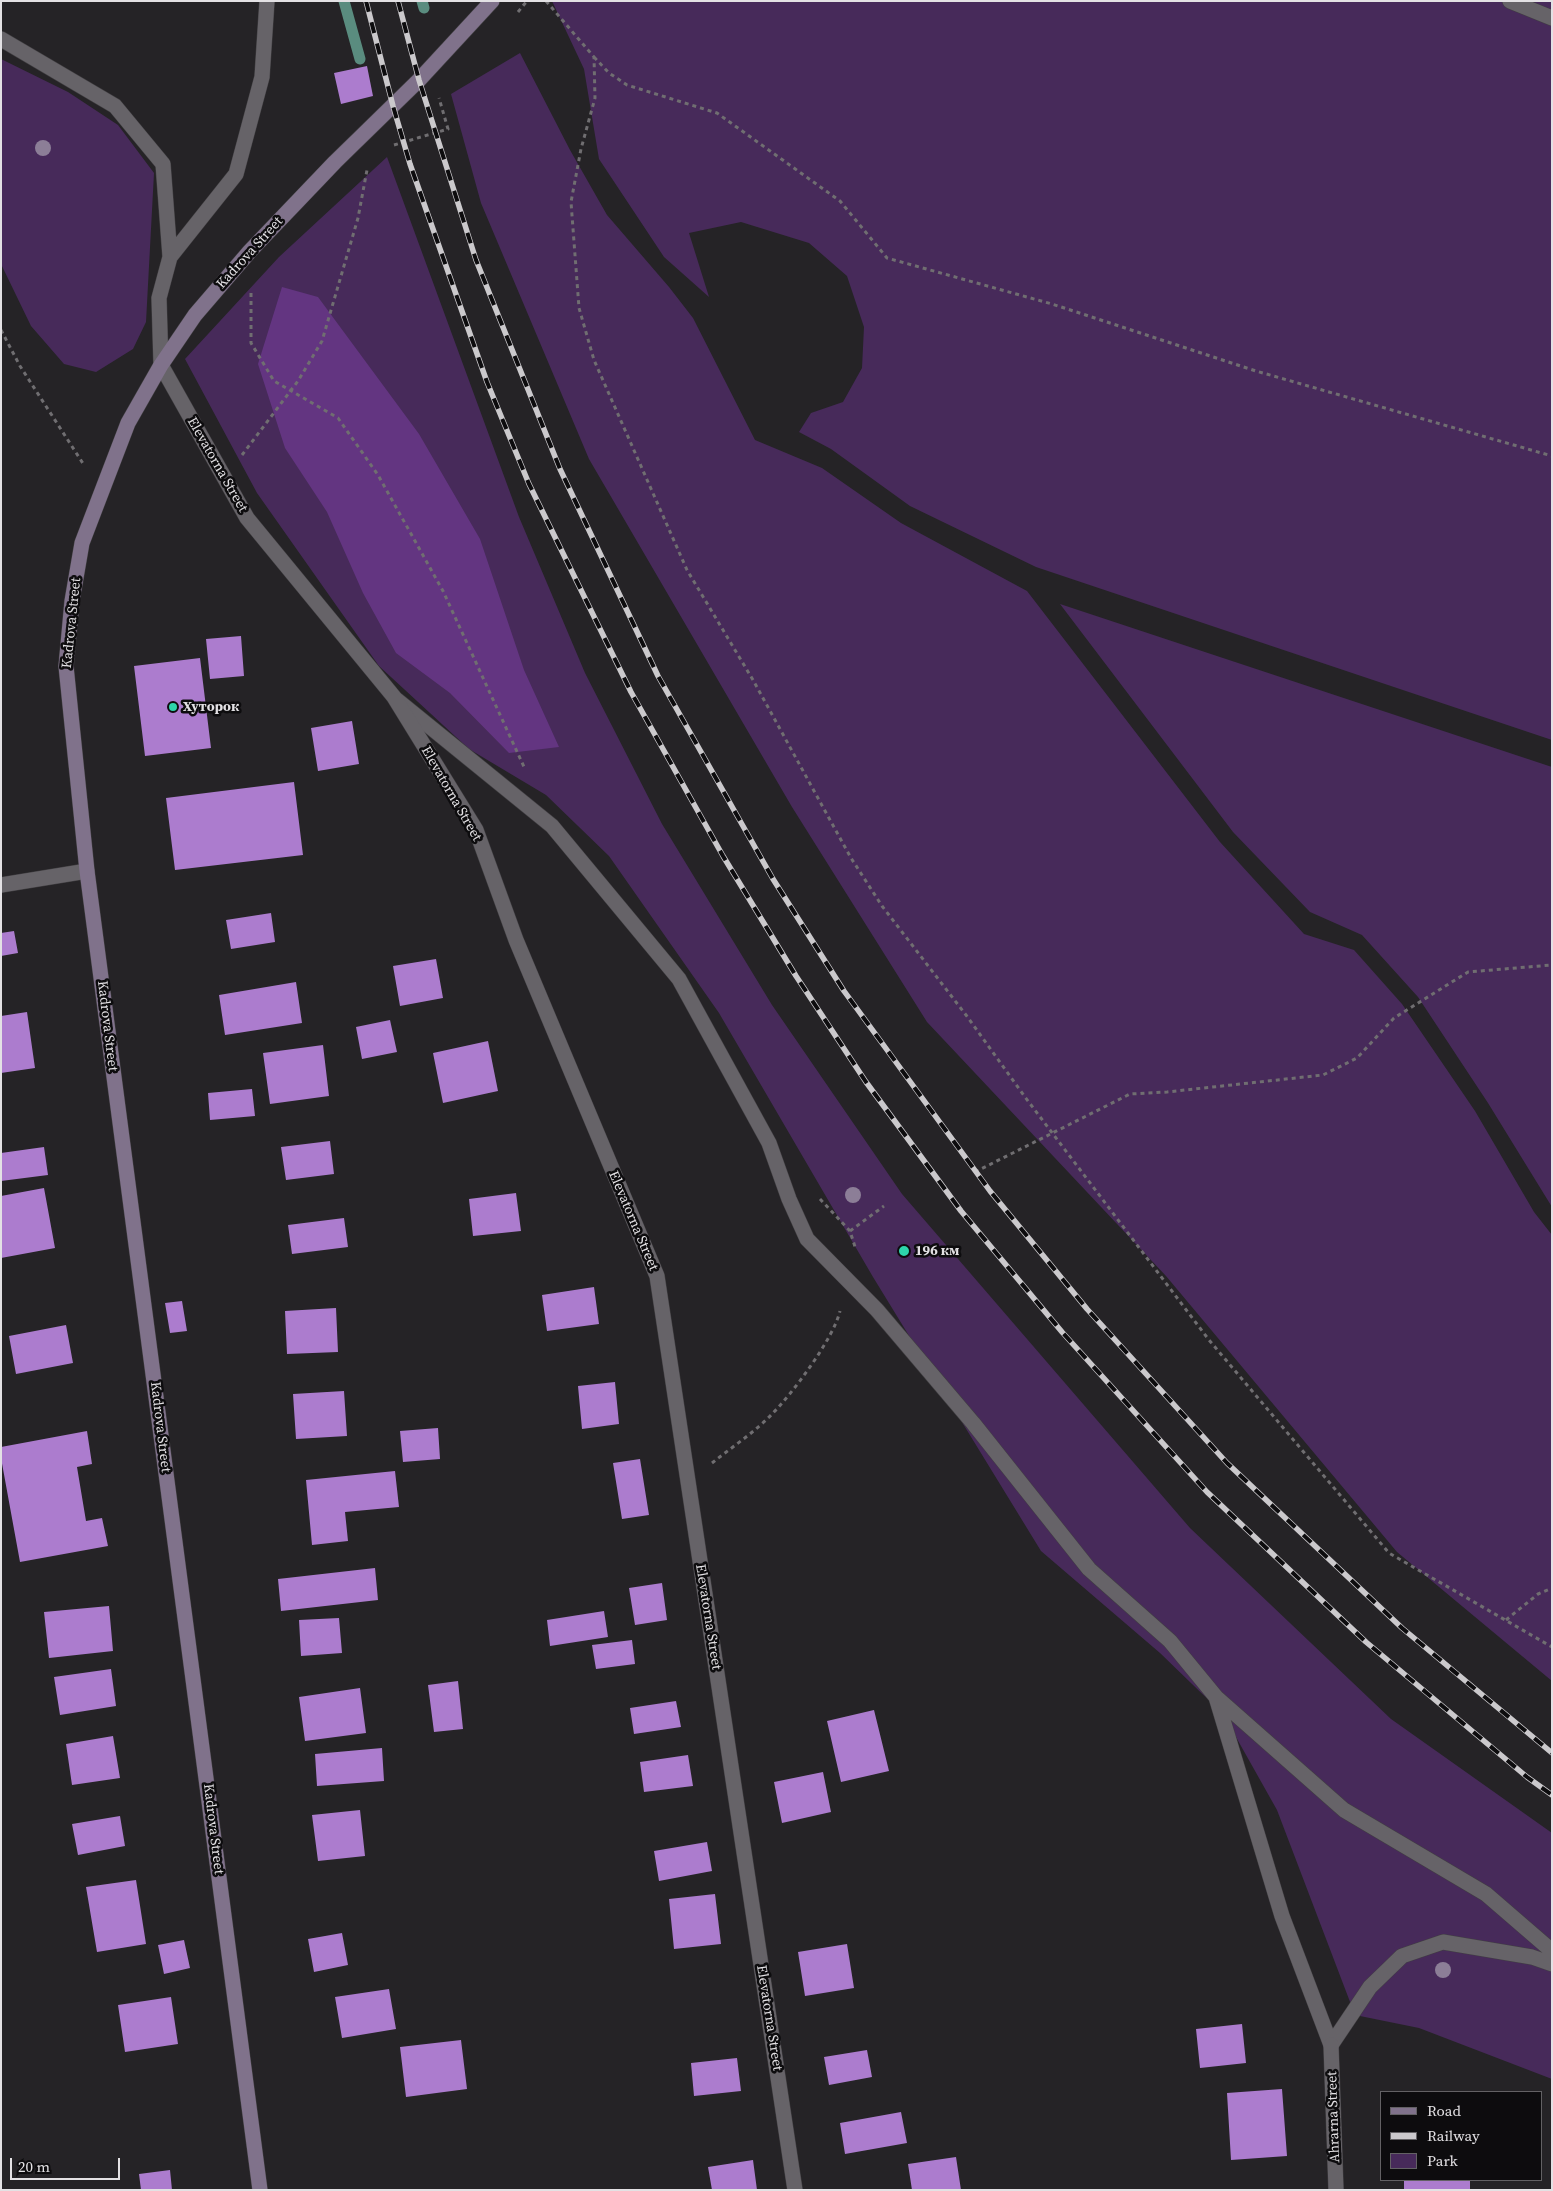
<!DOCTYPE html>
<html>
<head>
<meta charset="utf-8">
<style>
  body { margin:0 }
  #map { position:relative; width:1553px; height:2191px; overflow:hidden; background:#252326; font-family:"Source Serif 4",serif }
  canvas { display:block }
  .frame { position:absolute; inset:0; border:2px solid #e3e1e4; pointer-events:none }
  .legend { position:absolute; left:1380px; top:2091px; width:162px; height:90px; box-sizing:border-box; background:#0d0c0e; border:1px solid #636164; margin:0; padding:6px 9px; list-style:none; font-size:15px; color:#e3e1e4 }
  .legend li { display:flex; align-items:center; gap:10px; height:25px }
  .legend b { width:25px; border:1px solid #636164 }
  .scale { position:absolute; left:10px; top:2158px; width:110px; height:22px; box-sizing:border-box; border:2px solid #e3e1e4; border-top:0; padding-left:6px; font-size:15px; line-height:18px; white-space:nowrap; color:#e3e1e4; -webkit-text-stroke:4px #0d0c0e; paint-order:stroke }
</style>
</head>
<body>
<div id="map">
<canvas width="1553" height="2191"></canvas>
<div class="frame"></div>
<ul class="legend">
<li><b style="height:6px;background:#80728b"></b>Road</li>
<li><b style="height:6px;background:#cbc9cc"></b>Railway</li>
<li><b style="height:14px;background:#472a5a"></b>Park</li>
</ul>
<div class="scale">20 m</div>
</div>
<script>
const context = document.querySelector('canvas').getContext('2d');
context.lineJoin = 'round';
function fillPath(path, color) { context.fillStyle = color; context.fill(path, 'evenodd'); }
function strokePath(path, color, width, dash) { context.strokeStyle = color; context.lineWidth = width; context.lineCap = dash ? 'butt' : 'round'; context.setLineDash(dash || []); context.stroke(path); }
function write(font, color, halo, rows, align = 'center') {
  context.font = font + ' "Source Serif 4",serif'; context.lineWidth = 5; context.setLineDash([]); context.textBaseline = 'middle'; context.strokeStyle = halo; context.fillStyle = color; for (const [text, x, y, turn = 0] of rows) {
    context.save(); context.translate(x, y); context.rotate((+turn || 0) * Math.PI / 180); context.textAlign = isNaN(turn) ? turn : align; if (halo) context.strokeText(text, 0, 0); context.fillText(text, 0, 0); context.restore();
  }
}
fillPath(new Path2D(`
  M552,1h1000v739l-516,-173 -126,-61 -79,-57 -32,-17 12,-19 32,-11 19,-34 2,-41 -17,-51 -38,-33 -68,-21 -52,11 20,64 -45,-40 -65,-98 -15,-90z
  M520,53l50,97 37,65 62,72 24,31 62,122 67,28 79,55 126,68 193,251 84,92 50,16 48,54 73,107 59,101 18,23v446l-155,-129 -231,-276 -239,-254 -135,-215 -203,-348 -108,-256 -30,-109z
  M1,59l67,33 50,33 36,48 -8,149 -13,27 -37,23 -32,-8 -33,-38 -30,-62z
  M387,157l132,360 66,156 77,151 110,181 130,189 288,334 201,191 161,114v246l-133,-51 -64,-13 -78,-205 -54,-96 -63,-61 -119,-102 -168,-274 -154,-264 -110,-157 -63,-61 -77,-46 -90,-83 -122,-173 -72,-134 94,-102z
  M1060,604l492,163v440l-64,-104 -70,-106 -56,-62 -52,-23 -77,-80z`), '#472a5a');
fillPath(new Path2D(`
  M282,287l36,10 101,137 61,105 44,131 35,77 -50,6 -59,-60 -54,-40 -33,-60 -36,-81 -42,-64 -27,-84z`), '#633581');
strokePath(new Path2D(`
  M344,1l16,58
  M422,1l2,7`), '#5a8c7f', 11);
fillPath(new Path2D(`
  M367,66l6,30 -32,8 -7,-31z
  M241,636l3,40 -34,3 -4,-40z
  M200,658l11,90 -66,8 -11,-90z
  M352,721l7,43 -41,7 -7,-43z
  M294,782l9,73 -128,15 -9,-72z
  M271,913l4,29 -44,7 -5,-29z
  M14,931l4,22 -17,3v-23z
  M436,959l7,39 -43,8 -7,-40z
  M296,982l6,41 -77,12 -6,-40z
  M27,1012l8,56 -34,5v-57z
  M390,1020l7,32 -35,7 -6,-32z
  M488,1041l10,50 -55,12 -10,-50z
  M323,1045l6,51 -59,8 -7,-51z
  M252,1089l3,27 -45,4 -2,-27z
  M330,1141l4,33 -48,6 -5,-33z
  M44,1147l4,28 -47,6v-28z
  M44,1188l11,60 -54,10v-62z
  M516,1193l5,38 -48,5 -4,-37z
  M344,1218l4,29 -56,7 -4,-29z
  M594,1287l5,37 -52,7 -5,-36z
  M182,1301l5,30 -17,2 -5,-30z
  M336,1308l2,44 -51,2 -2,-43z
  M66,1325l7,38 -57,11 -7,-38z
  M615,1382l4,42 -37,5 -4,-43z
  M344,1391l3,45 -51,3 -3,-45z
  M438,1428l2,31 -37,3 -3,-31z
  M87,1431l5,33 -15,3 9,54 16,-3 6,28 -88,16 -19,-104v-11z
  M640,1459l9,56 -27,4 -9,-56z
  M395,1471l4,36 -54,5 3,29 -36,4 -6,-65z
  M375,1568l3,32 -97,11 -3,-32z
  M662,1583l5,37 -32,5 -6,-37z
  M109,1606l4,45 -64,7 -5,-46z
  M604,1611l4,26 -58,9 -3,-26z
  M339,1618l3,35 -41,3 -2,-36z
  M632,1640l3,24 -39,5 -4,-24z
  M111,1669l5,37 -56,9 -6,-38z
  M458,1681l5,48 -29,3 -6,-47z
  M360,1688l6,45 -61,8 -6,-44z
  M676,1701l5,26 -47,7 -4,-26z
  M874,1710l15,61 -48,11 -14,-61z
  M113,1736l7,42 -48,7 -6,-41z
  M382,1748l2,33 -67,5 -2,-32z
  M688,1755l5,31 -49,6 -4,-30z
  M823,1772l8,40 -49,11 -8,-41z
  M360,1810l5,46 -47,5 -6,-46z
  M120,1816l5,30 -47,9 -6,-31z
  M707,1842l5,29 -53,10 -5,-30z
  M136,1880l10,64 -49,8 -11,-65z
  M715,1894l6,50 -47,5 -5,-50z
  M342,1933l6,32 -34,7 -6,-33z
  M184,1940l6,28 -26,6 -6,-29z
  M847,1944l7,44 -49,8 -7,-44z
  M389,1989l7,40 -54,9 -7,-41z
  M171,1997l7,47 -53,8 -7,-47z
  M1242,2024l4,39 -46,5 -4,-39z
  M461,2040l6,49 -61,8 -6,-50z
  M867,2050l5,27 -43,8 -5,-28z
  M737,2058l4,33 -47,5 -3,-33z
  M1282,2089l5,67 -56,4 -4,-67z
  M901,2112l6,31 -62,11 -5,-31z
  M956,2157l5,33h-49l-4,-26z
  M753,2160l4,30h-45l-4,-23z
  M170,2170l2,20h-31l-2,-16z
  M1404,2180h66v10h-66z`), '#ac7cce');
const lane = new Path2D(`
  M1,39l114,67 48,58 7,93
  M161,365l-2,-67 11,-41 66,-83 26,-97 5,-76
  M397,700l155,126 127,153 90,164 20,56 18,40 70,71 96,113 116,146 81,72 46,56 66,219 49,129
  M1216,1697l128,113 142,84 66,57
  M1331,2045l39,-58 32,-31 41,-14 89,15 20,7`);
const street = new Path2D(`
  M1510,1l42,17
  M161,365l86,153 147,179 82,133 40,110 141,336 138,914
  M1,885l86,-14
  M1331,2045l5,145`);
const secondary = new Path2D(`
  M260,2190l-173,-1319 -21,-205 6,-65 10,-58 46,-120 33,-58 34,-50 55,-64 85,-89 84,-82 73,-79`);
strokePath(lane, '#413f42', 16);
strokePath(street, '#413f42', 16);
strokePath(secondary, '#413f42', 16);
strokePath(new Path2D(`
  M546,1l48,56 1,41 -14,51 -10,53 8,106 15,52 93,210 66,110 98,178 31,48 84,109 59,82 184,243 180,213 163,94
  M518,12l9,-11
  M594,57l15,16 18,12 90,28 123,88 47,57 165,46 204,67 296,85
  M394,145l54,-16 -9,-31
  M251,293v50l23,38 64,37 40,57 65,116 82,178
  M1,330l19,36 64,99
  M242,455l56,-74 24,-40 36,-123 9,-48
  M975,1172l155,-78 37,-2 156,-17 34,-17 37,-40 74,-46 84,-7
  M820,1199l30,32 6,19
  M850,1231l34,-25
  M712,1463c20,-16 43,-31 60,-49 20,-20 62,-76 68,-103
  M1506,1620l32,-26 14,-6`), '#706e71', 3, [4, 4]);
strokePath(lane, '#666368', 15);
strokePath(street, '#666368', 15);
strokePath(secondary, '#80728b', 15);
const rail = new Path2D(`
  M366,1l27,105 17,58 77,218 42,102 102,208 92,164 73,120 70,106 95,129 101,121 145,160 159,150 161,135 25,18
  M398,1l21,79 57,180 84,209 98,207 115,203 71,112 146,200 97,118 140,154 175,165 150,125`);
strokePath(rail, '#cbc9cc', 5.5);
strokePath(rail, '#0d0c0e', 4, [11]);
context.fillStyle = '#8c7e97';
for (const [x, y] of [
  [43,148],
  [853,1195],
  [1443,1970]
]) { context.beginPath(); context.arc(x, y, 8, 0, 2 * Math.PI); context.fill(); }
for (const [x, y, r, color] of [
  [173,707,5,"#2dd5ab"],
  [904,1251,6,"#2dd5ab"]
]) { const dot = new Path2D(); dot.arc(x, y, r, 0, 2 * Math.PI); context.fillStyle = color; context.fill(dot); strokePath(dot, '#0d0c0e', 2); }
write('14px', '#e3e1e4', '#0d0c0e', [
  ["Kadrova Street",250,253,-48],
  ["Elevatorna Street",217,465,60],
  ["Kadrova Street",72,623,-84],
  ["Elevatorna Street",451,794,60],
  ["Kadrova Street",107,1026,83],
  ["Elevatorna Street",633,1221,67],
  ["Kadrova Street",160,1427,83],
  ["Elevatorna Street",708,1617,81],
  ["Kadrova Street",213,1829,83],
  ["Elevatorna Street",769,2018,81],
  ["Ahrarna Street",1334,2117,-92]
]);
write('bold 14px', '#e3e1e4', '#0d0c0e', [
  ["Хуторок",183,707],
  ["196 км",915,1251]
], 'left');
</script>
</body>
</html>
